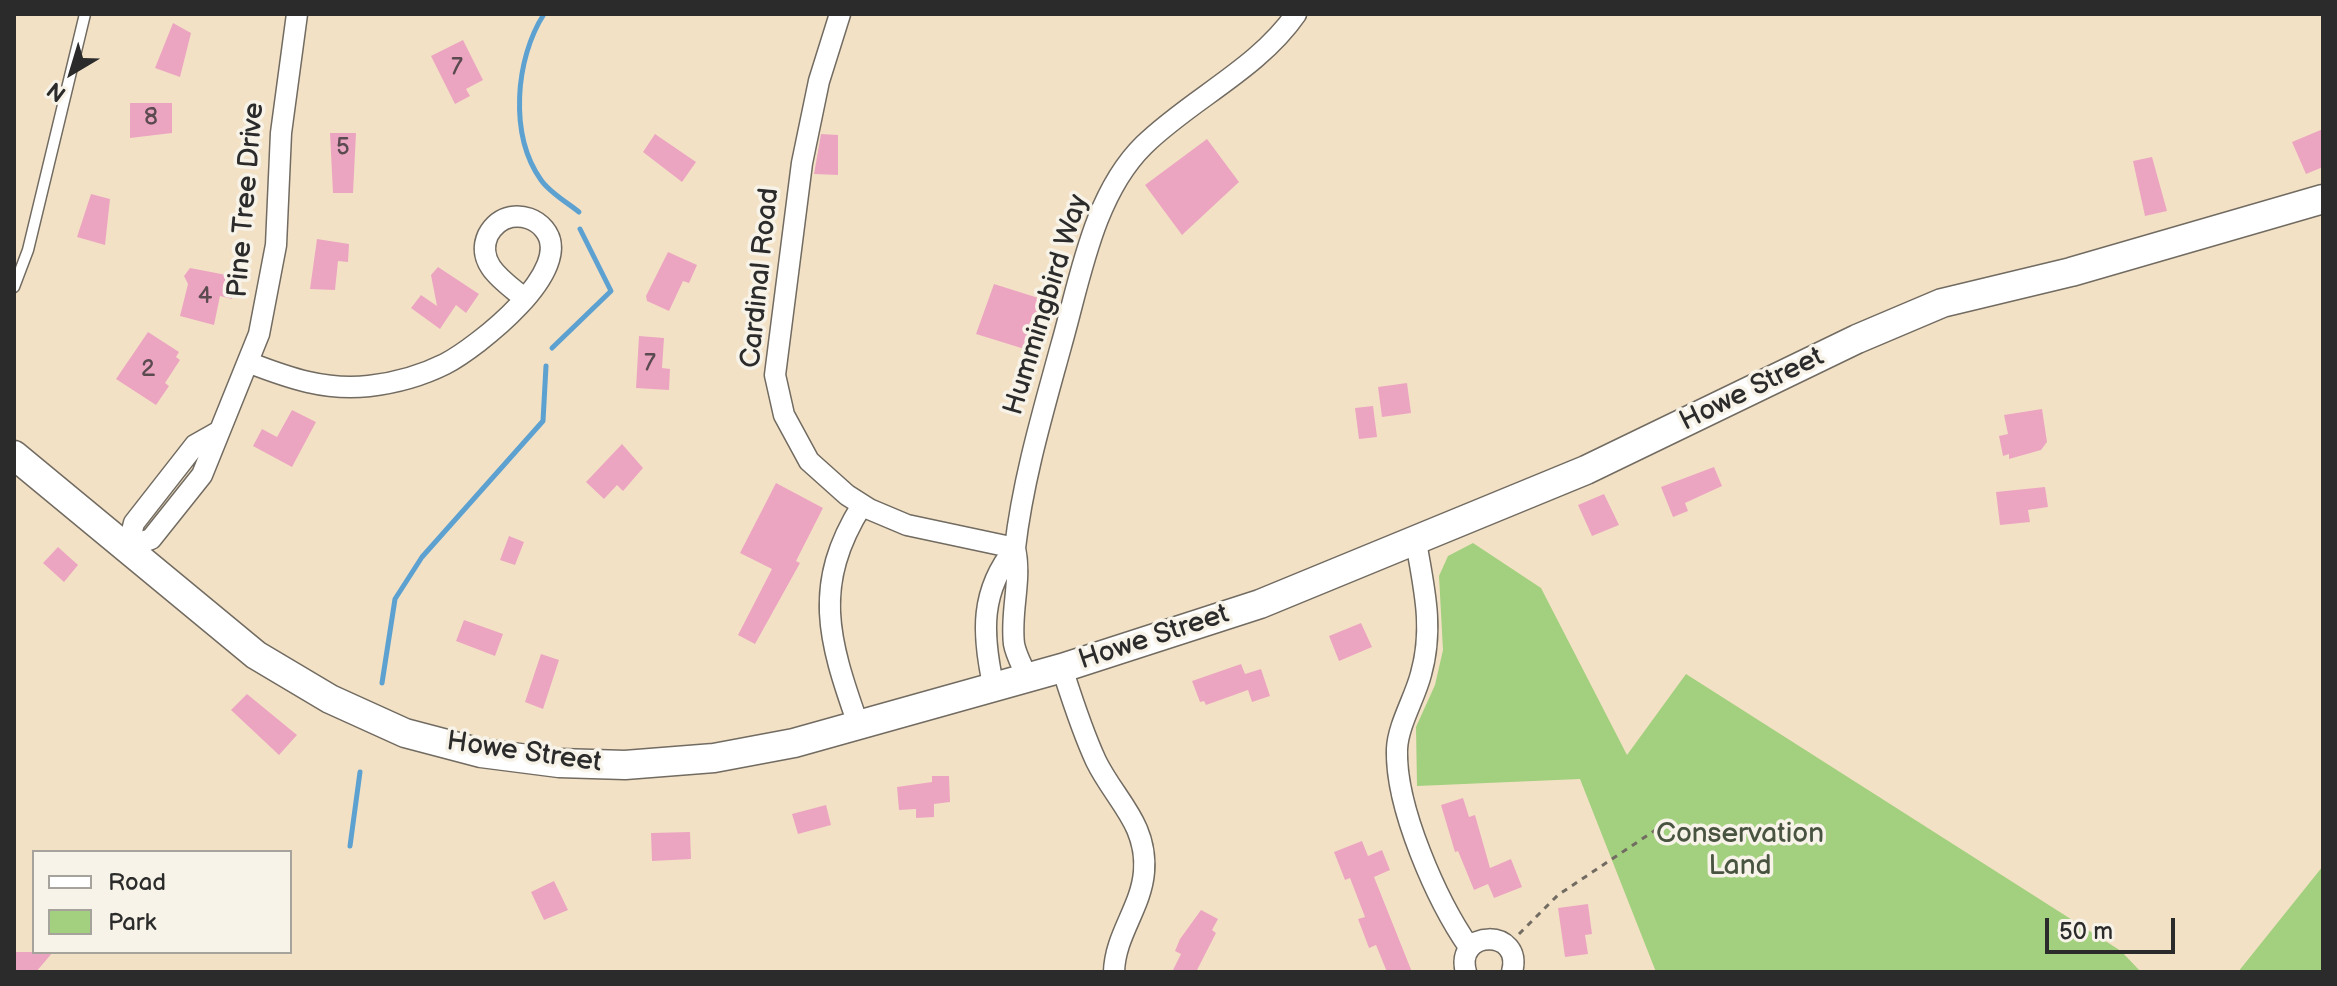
<!DOCTYPE html>
<html>
<head>
<meta charset="utf-8">
<style>
  body { margin:0 }
  #map { position:relative; width:2337px; height:986px; overflow:hidden; background:#f3e1c6; font-family:"Balsamiq Sans",sans-serif }
  canvas { display:block }
  .frame { position:absolute; inset:0; border:16px solid #2b2b2b; pointer-events:none }
  .legend { position:absolute; left:32px; top:850px; width:260px; height:104px; box-sizing:border-box; background:#f7f3e8; border:2px solid #a5a39c; margin:0; padding:10px 14px; list-style:none; font-size:24px; color:#2b2b2b }
  .legend li { display:flex; align-items:center; gap:16px; height:40px }
  .legend b { width:40px; border:2px solid #a5a39c }
  .north { position:absolute; left:32px; top:32px; width:80px; height:80px; -webkit-text-stroke:6px #f7f3e8; paint-order:stroke; rotate:218deg; font-size:22px; font-weight:700; line-height:32px; text-align:center; color:#2b2b2b }
  .north::after { content:''; display:block; margin:auto; width:28px; height:36px; background:#2b2b2b; clip-path:polygon(50% 0,100% 100%,50% 72%,0 100%) }
  .scale { position:absolute; left:2045px; top:918px; width:130px; height:36px; box-sizing:border-box; border:4px solid #2b2b2b; border-top:0; padding-left:10px; font-size:24px; line-height:28px; white-space:nowrap; color:#2b2b2b; -webkit-text-stroke:6px #f7f3e8; paint-order:stroke }
</style>
</head>
<body>
<div id="map">
<canvas width="2337" height="986"></canvas>
<div class="frame"></div>
<ul class="legend">
<li><b style="height:10px;background:#fff"></b>Road</li>
<li><b style="height:22px;background:#a2d07e"></b>Park</li>
</ul>
<div class="north">N</div>
<div class="scale">50 m</div>
</div>
<script>
const context = document.querySelector('canvas').getContext('2d');
context.lineJoin = 'round';
function fillPath(path, color) { context.fillStyle = color; context.fill(path, 'evenodd'); }
function strokePath(path, color, width, dash) { context.strokeStyle = color; context.lineWidth = width; context.lineCap = dash ? 'butt' : 'round'; context.setLineDash(dash || []); context.stroke(path); }
function write(font, color, halo, rows, align = 'center') {
  context.font = font + ' "Balsamiq Sans",sans-serif'; context.lineWidth = 7; context.setLineDash([]); context.textBaseline = 'middle'; context.strokeStyle = halo; context.fillStyle = color; for (const [text, x, y, turn = 0] of rows) {
    context.save(); context.translate(x, y); context.rotate((+turn || 0) * Math.PI / 180); context.textAlign = isNaN(turn) ? turn : align; if (halo) context.strokeText(text, 0, 0); context.fillText(text, 0, 0); context.restore();
  }
}
fillPath(new Path2D(`
  M1473,543l68,45 86,167 59,-81 435,277 20,21h-485l-76,-193 -163,7 -1,-59 19,-42 8,-35 -4,-74 9,-20z
  M2323,866v106h-85z`), '#a2d07e');
strokePath(new Path2D(`
  M544,14c-29,45 -35,121 -3,166 9,13 27,23 38,32
  M552,348l59,-57 -31,-62
  M382,683l13,-84 27,-42 121,-136 3,-55
  M350,846l10,-74`), '#5da1d1', 5);
fillPath(new Path2D(`
  M173,23l18,10 -11,44 -25,-9z
  M463,40l20,40 -17,9 4,7 -15,8 -24,-48z
  M130,103h42v30l-42,5z
  M2323,129v38l-17,7 -14,-32z
  M330,133h26l-3,60h-20z
  M655,134l41,28 -14,20 -39,-30z
  M821,134l17,1v40l-24,-1z
  M1207,139l32,43 -57,53 -37,-50z
  M2152,157l15,54 -22,5 -12,-55z
  M91,194l19,5 -5,46 -28,-8z
  M317,239l32,5 -1,18 -10,-1 -3,29 -25,-1z
  M668,252l29,13 -8,18 -6,-2 -14,30 -22,-10 -1,-5z
  M438,267l41,27 -13,19 -10,-8 -16,24 -29,-21 10,-13 16,11 -6,-31z
  M190,268l47,9 -5,22 -12,-3 -6,29 -34,-9 8,-32 -4,-8z
  M994,284l54,17 -17,50 -55,-17z
  M148,332l31,20 -3,5 4,3 -15,23 4,3 -13,19 -40,-26z
  M639,336l25,2 -2,30 8,1 -1,21 -33,-2z
  M1407,383l4,30 -29,4 -4,-30z
  M1373,406l4,31 -18,2 -4,-31z
  M2042,409l5,33 -6,8 -32,9v-5l-6,2 -4,-20 9,-2 -4,-19z
  M292,410l24,12 -24,45 -39,-21 9,-17 15,8z
  M622,444l21,24 -20,23 -6,-6 -13,14 -18,-17z
  M1714,467l8,19 -37,17 3,8 -15,6 -12,-30z
  M776,483l47,25 -27,53 4,2 -45,81 -17,-9 34,-66 -32,-16z
  M2045,487l3,20 -20,3 2,12 -30,3 -4,-33z
  M1604,494l15,31 -27,11 -14,-31z
  M509,536l15,6 -9,23 -15,-5z
  M58,547l20,18 -14,17 -21,-19z
  M464,620l39,14 -8,22 -39,-15z
  M1361,623l11,24 -33,14 -10,-25z
  M541,654l18,6 -16,49 -18,-7z
  M1241,664l4,10 16,-5 9,27 -18,6 -4,-12 -42,15 -2,-4 -4,1 -8,-21z
  M247,694l50,41 -18,20 -48,-45z
  M932,776h17l1,26 -16,2v13l-18,1v-9l-17,1 -2,-23 35,-5z
  M1463,798l6,19 6,-2 15,53 21,-9 11,28 -28,11 -6,-14 -14,6 -16,-39 -3,1 -14,-47z
  M826,805l5,20 -33,9 -6,-20z
  M690,832l1,27 -39,2 -1,-28z
  M1362,841l6,15 14,-6 8,20 -16,7 38,95h-25l-11,-27 -7,3 -11,-29 7,-2 -15,-39 -5,2 -11,-28z
  M554,881l14,29 -24,10 -13,-28z
  M1588,904l4,30 -7,1 3,19 -23,3 -7,-49z
  M1201,910l17,9 -6,11 4,3 -20,39h-24l9,-18 -6,-3 5,-12z
  M14,952h39l-17,20h-22z`), '#eca5c1');
const lane = new Path2D(`
  M14,287l14,-37 57,-236`);
const street = new Path2D(`
  M840,14l-21,67 -17,82 -27,212 9,40 25,46 38,34 22,14 38,16 108,23c8,-69 28,-136 46,-202 19,-66 32,-151 83,-201 47,-46 114,-76 152,-131
  M250,363c39,15 76,28 119,23 26,-3 52,-10 76,-22 31,-16 133,-95 99,-135 -8,-10 -21,-14 -33,-12 -10,2 -18,9 -23,18 -13,29 17,47 36,63
  M1416,542c8,46 18,86 5,132 -6,24 -23,51 -24,75 -2,58 40,152 72,198
  M128,547l23,-8 51,-64 57,-141 17,-89 5,-112 16,-119
  M128,547l6,-24 61,-78 23,-13
  M1062,668c10,31 20,63 34,93 19,39 52,63 48,111 -3,36 -29,63 -30,100
  M993,684c-11,-51 -13,-93 22,-136 7,33 -5,63 -1,96 2,11 8,21 12,31
  M858,724c-30,-85 -46,-139 4,-219
  M1466,972c-12,-43 58,-44 46,0`);
const secondary = new Path2D(`
  M14,455l242,200 74,44 75,34 76,20 78,10 66,2 89,-7 80,-15 268,-75 198,-64 326,-134 271,-131 85,-36 129,-31 252,-73`);
strokePath(lane, '#716b61', 13);
strokePath(street, '#716b61', 23);
strokePath(secondary, '#716b61', 31);
strokePath(new Path2D(`
  M1519,934l39,-39 102,-68`), '#716b61', 3, [6, 6]);
strokePath(lane, '#fff', 10);
strokePath(street, '#fff', 20);
strokePath(secondary, '#fff', 28);
write('24px', '#5b4a50', null, [
  ["7",457,68],
  ["8",151,118],
  ["5",343,148],
  ["4",205,297],
  ["7",650,364],
  ["2",148,370]
]);
write('28px', '#2b2b2b', '#f7f3e8', [
  ["Pine Tree Drive",247,200,-85],
  ["Cardinal Road",761,278,-84],
  ["Hummingbird Way",1047,305,-73],
  ["Howe Street",1752,390,-26],
  ["Howe Street",1154,638,-18],
  ["Howe Street",524,753,8]
]);
write('28px', '#495440', '#f7f3e8', [
  ["Conservation",1740,835],
  ["Land",1740,867]
]);
</script>
</body>
</html>
